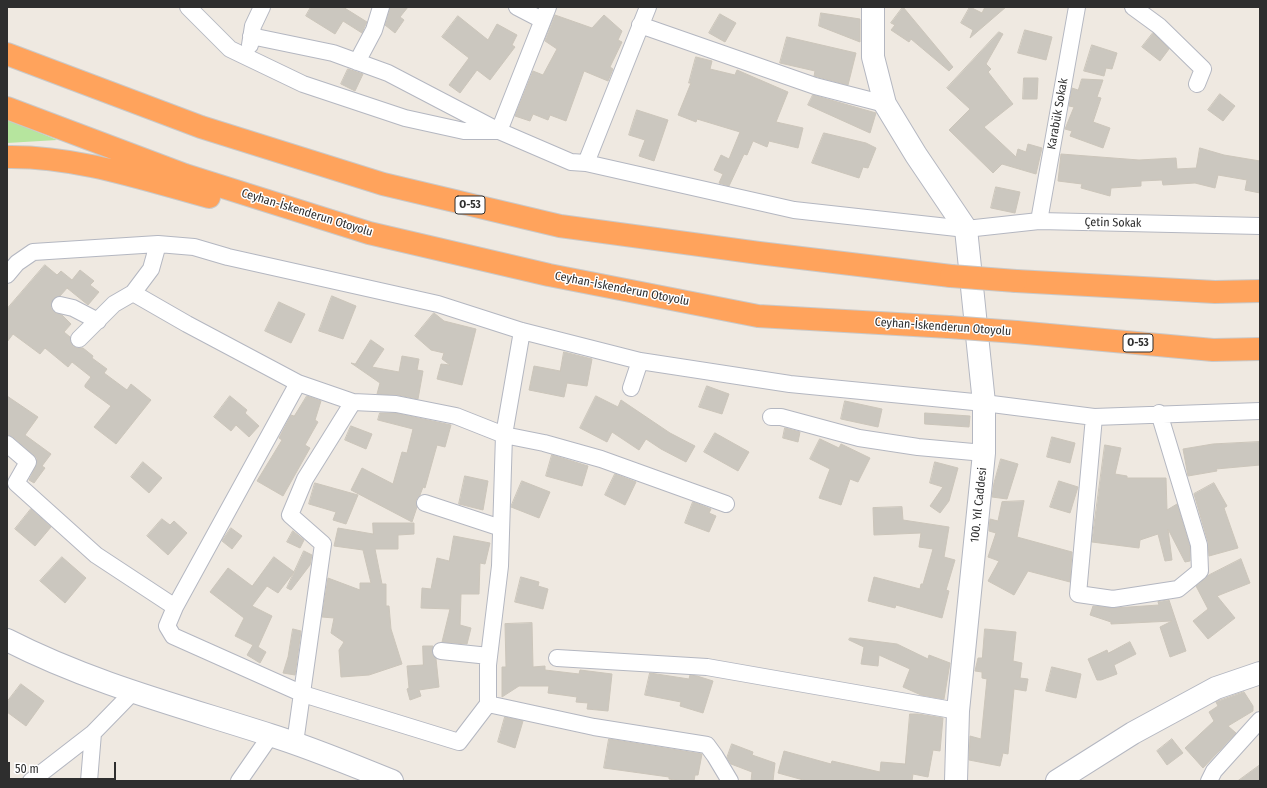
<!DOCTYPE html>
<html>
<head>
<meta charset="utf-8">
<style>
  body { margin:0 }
  #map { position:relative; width:1267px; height:788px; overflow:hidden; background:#efe9e1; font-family:"Fira Sans Condensed",sans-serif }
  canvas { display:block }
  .frame { position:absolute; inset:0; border:8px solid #2e2e2e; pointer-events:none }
  .scale { position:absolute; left:8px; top:762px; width:108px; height:18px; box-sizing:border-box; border:2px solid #2e2e2e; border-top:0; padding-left:5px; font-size:12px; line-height:14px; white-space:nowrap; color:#2e2e2e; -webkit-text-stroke:3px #fff; paint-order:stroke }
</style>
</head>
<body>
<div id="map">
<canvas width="1267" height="788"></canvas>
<div class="frame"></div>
<div class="scale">50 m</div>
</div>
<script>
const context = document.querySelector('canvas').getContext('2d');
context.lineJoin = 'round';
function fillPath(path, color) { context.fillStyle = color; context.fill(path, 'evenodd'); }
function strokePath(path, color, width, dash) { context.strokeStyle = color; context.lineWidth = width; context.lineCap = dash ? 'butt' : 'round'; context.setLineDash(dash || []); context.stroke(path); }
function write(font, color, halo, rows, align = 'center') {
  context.font = font + ' "Fira Sans Condensed",sans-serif'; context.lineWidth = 3; context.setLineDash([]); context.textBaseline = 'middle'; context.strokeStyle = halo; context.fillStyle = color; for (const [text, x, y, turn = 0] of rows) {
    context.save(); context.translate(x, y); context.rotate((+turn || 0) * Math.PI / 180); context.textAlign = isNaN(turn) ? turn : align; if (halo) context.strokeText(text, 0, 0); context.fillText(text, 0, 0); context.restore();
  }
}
fillPath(new Path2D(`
  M7,119l50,21 -50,3z`), '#b6e59e');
const building = new Path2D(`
  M311,7h32l24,15 -2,4 -3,7 -19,-12 -8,13 -29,-18z
  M390,7h18l-8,10 4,3 -9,13 -10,-8z
  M903,7l50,60 -4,4 -38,-32 -2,3 -18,-12 4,-5 -4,-2z
  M970,7l12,6 3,-6h21l-36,31 3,-8 -12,-7z
  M821,13l39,6v23l-41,-16z
  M720,14l16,9 -11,19 -16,-9z
  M555,15l37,13 12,-13 18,16 -4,9 4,2 -12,25 3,2 -5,12 -24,-10 -18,50 -16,-6 -2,5 -15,-6 -3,7 -15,-5 18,-45 10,4 14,-26 -12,-8z
  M458,16l30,24 9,-16 20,11 -5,10 3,2 -25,33 -13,-10 -17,23 -11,-8 20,-27 -27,-21z
  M1025,30l27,7 -6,23 -28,-7z
  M999,32l4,2 -17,30 5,5 -3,3 25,32 -29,23 32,30 2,-8 8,3 2,-8 14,4 -6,26 -34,-10 -9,9 -44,-43 21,-21 -23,-21z
  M1153,33l16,16 -9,12 -18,-14z
  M787,37l69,16 -8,32 -34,-9 1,-5 -35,-8z
  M1092,45l25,8 -5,16 -6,-1 -2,8 -20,-5z
  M696,57l16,4 -2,8 25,6 2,-5 51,22 -12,30 27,6 -5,20 -29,-7 -2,6 -14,-6 -6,14 -3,-1 -15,32 -10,-3 4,-9 -9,-4 7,-15 8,4 11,-27 -43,-13 -1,3 -18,-7 13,-32h-2z
  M348,69l15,5 -8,17 -14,-7z
  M1024,78h14l-1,21h-14z
  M1082,79l21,1 -6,17 4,1 -8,24 17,6 -7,20 -33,-12 2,-5 -7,-2 9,-22 -5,-1 3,-18 6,2z
  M1220,94l15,12 -12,15 -15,-11z
  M813,95l63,18 -6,20 -62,-28z
  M637,110l31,10 -14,41 -15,-5 6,-16 -16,-5z
  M824,133l42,10 10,5 -8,20 -5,-1 -4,11 -47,-15z
  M1200,148l24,7 36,6v32l-15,-3 2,-10 -29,-5 -3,13 -20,-5 -32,2 -1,-5 -21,1v5l-30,2 -1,8 -29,-8 1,-4 -24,-3 3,-27 78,6 37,-2 1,11 19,-1z
  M996,187l24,5 -5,21 -24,-5z
  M45,265l12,10 4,-4 11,9 8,-10 14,11 -4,4 9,7 -11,13 -21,-17 1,-1 -8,9 -7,3 -2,9 3,4 8,3 9,9 -7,8 6,5 3,9 4,2h6l10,8 -1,2 15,11 -3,4 23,17 4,-6 20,16 -35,44 -22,-17 17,-21 -26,-19v-2l6,-8 -19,-15 -4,5 -23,-19 -5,6 -27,-20 -6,8v-33z
  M332,296l24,10 -13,33 -24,-8z
  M279,302l26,12 -14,29 -26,-12z
  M434,313l10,8 32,8 -14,56 -25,-6 4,-15 9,1 -8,-6 2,-6 -13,-3 -16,-14z
  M371,340l13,9 -12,18 27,5 3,-16 17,3 -2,11 6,1 -5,28 -20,-4 -21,-1 3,-11 -29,-20 4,1z
  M564,352l28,7 -5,27 -20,-3 -3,14 -35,-7 5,-24 26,5z
  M707,386l22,8 -7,20 -23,-7z
  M7,396l31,21 -13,18 26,19 -9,12 3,2 -11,15 -5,-3 7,-14 1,-8 -24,-21 -6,-3z
  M230,396l17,14 -2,3 14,13 -10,11 -13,-12 -5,6 -17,-14z
  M307,396l14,5 -6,19 3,2 -13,23 5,3 -27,48 -26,-15 25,-41 -3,-2 12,-23 3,1z
  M596,396l22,11 3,-7 49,33 25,13 -9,16 -25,-13 -15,-10 -7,11 -27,-18 -5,10 -27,-14z
  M845,401l37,8 -4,18 -37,-8z
  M380,413h15l56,12 -6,22 -8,-2 -12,43 -2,-1 -3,8 -4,5 1,7 -5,15 -61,-32 11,-22 31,16 9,-32 5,1 6,-24 -35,-9z
  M925,413l45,3 -1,11 -44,-3z
  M351,426l21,8 -6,15 -21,-9z
  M785,428l15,4 -2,10 -15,-4z
  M715,433l34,19 -11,19 -34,-19z
  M1052,437l23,6 -5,20 -23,-6z
  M820,439l19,9 2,-4 29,14 -12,24 -8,-3 -9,26 -22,-7 11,-29 -20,-10z
  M1259,442l1,23 -44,4 1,2 -29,5 -5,-27 30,-5z
  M1105,445l16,3 -6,26 12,2v2h39l1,32 10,-6 13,43v14l-5,1 -17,-33 4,31 -7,1 -7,-27 -18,6 -1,8 -47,-6z
  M552,455l36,11 -6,20 -36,-10z
  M1001,459l17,5 -11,35 -15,-2 2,-14z
  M143,462l19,16 -13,15 -18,-16z
  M935,462l23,6 -9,33 -9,12 -10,-7 13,-19 -13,-4z
  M615,474l21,8 -11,23 -20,-10z
  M465,476l23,5 -5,29 -24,-6z
  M522,481l28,11 -11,26 -28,-11z
  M1059,481l19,6 -8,26 -20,-6z
  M315,483l43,12 -12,29 -13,-4 3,-8 -27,-8z
  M1214,483l13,23 -3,2 14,40 -29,8 -1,-14 -14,-48z
  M1024,501l-7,36 55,15 -2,30 -42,-11 -14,24 -26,-14 11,-20 -11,-4 8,-24 -7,-2 1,-12 8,2 4,-19z
  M693,502l18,7 -2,4 7,3 -7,16 -24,-9z
  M902,507l1,13 46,7 -5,30 11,3 -9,30 3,1 -7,27 -46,-13 -1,3 -27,-7 6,-24 46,12 1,-5h2l10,-35 -14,-2 2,-14 -47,2 -1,-27z
  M31,509l20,18 -16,19 -20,-17z
  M162,519l8,6 4,-4 13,12 -19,22 -21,-19z
  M373,523h41v11l-16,1v14h-23l7,35h4v22h3l2,23 11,35 -33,11 -28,2 -2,-27 5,-8 -13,-9 3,-15 -12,-1 6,-39 32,12v-7h11l-8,-33 -29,-4 4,-18 35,6z
  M231,528l11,8 -10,13 -10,-8z
  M293,531l11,9 -4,8 -13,-6z
  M454,536l36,7 -5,21 -5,-1 -1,31h-18l-1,31 11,3 -4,16 -25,-2 8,-33 -29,-1 1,-20 9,1 6,-31 12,3z
  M304,551l8,4 -2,10 -19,25 -4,-2z
  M62,557l24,21 -21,25 -25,-22z
  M274,557l20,15 -16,21 -11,-7 -15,20 20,10 -14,31 8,5 -6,11 -13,-8 6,-10 -18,-9 9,-18 -34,-26 18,-24 24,18z
  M1241,559l9,24 -33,13 18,22 -27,21 -15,-18 15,-12 -12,-23 13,-11z
  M521,577l18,5 -1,4 10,3 -5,20 -28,-7z
  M1169,600l17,51 -16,6 -10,-30 12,-6 -61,3v-2l-21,-7 3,-9 21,2 45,-3 -1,-3z
  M532,623l1,44 12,-1v4l34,4 1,-4 32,4 -4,37 -21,-2 1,-6 -12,-1 1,-5 -29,-4 1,-7h-30l-17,11v-30h4l-1,-43z
  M293,629l8,2 -6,44 -12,-2 5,-16z
  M985,629l31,3 -3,29 9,2 -2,15 8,1 -2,12 -12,-2 -6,65 -5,-1 -3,13 -31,-6 1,-24 11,3 6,-60 -5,-1v-6l-7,-1 3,-13h4z
  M850,638l47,6 31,15 1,-4 21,8 -6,36 -23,-4 -18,-8 7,-18 -31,-14 -1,11 -17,-2 3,-17 -15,-7z
  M1130,642l6,12 -22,11 3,9 -16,6h-4l-9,-21 19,-9 1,3z
  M423,646h10l-1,4 4,9 3,28 -20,3 2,6 -11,4 -3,-11 2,-1 -2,-22 16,-1z
  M1052,667l29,7 -5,24 -30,-7z
  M650,673l39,6 1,-4 7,1 16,5 -10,32 -23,-7 1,-4 -36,-7z
  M21,684l23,17 -18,25 -19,-14v-10z
  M1244,692l9,14v5l-25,15 8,7 -33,35 -18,-20 29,-27 -5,-9 9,-6 -2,-4z
  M910,714h8l25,4 -3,33 -7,-1 -5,27 -15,-3 -1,7h-105l-29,-8 6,-22 47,13 1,-3 48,11 1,-10 24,2z
  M505,717l18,4 -8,27 -17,-6z
  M609,739l93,15 -4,21h-3l-1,6h-14l-11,-2v-2l-65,-9z
  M1172,739l11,14 -16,12 -10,-14z
  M732,744l21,8 -1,3 23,8 -2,18h-22l1,-9 -21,-8 -4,-6z
  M1260,765v16h-22z`);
fillPath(building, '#cbc7bf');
strokePath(building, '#cbc5ba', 1);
const street = new Path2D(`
  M188,7l42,42 73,35 102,34 59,13h35l49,-124
  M517,7l25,13
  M1133,7l26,19 44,43 -6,15
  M640,25l175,61 70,18
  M251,36l82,17 55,20 111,58 72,31 15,1 208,47 172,19 73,-8 221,5
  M250,45l3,-19 9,-19
  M357,62l17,-32 7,-23
  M586,163l62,-156
  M1039,221l38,-214
  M7,275l10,-12 16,-11 125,-8 36,3 34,10 210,47 84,27 118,30 150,23 194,19 110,14 166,-6
  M133,293l54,31 111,59 55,19 43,2 60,12 48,19 40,8 57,16 125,45
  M60,305l13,3 25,13
  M79,339l35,-35 19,-11 18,-24 7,-25
  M298,383l-123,224 -8,19 6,10 130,58 156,48 29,-38v-39l12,-99 4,-131 18,-104
  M631,388l9,-27
  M771,417h10l78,21 59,9 66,6
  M1094,417l-16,177 35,5 65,-10 22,-18 -1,-26 -40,-132
  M7,444l21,18 -12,21 80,72 79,52
  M425,503l76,25
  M441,651l48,5
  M557,658l150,9 251,44
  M488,704l106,23 113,18 8,11 15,25
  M295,743l28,-199 -33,-29 15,-36 48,-77
  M31,781l62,-48 40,-41
  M89,781l4,-48
  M239,781l32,-46
  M1209,781l5,-10 46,-51`);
const secondary = new Path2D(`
  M873,7v50l12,47 31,51 50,74 18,174v50l-26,258 -2,70
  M7,640c84,43 173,66 263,95 42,13 82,30 122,46
  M1057,781l76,-48 83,-45 44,-15`);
const highway = new Path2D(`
  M7,54l194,73 182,57 177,42 199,27 192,23
  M7,108l178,67 184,58 180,42 209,41 191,11
  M7,157c69,-1 136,22 202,40
  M1016,281l199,11 45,-1
  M1016,332l197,18 47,-1`);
strokePath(street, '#b4b7c1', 18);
strokePath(secondary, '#b4b7c1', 24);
strokePath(highway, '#c9c9c9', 24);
strokePath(street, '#fff', 16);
strokePath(secondary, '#fff', 22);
strokePath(highway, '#ffa35c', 22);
const highwayBridge = new Path2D(`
  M951,276l65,5
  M949,327l67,5`);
strokePath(highwayBridge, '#c9c9c9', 24, []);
strokePath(highwayBridge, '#ffa35c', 22);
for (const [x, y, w] of [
  [470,205,30],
  [1138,343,30]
]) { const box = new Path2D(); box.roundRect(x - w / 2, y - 9, w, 18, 3); context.fillStyle = '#fff'; context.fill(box); strokePath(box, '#2e2e2e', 1); }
write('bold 11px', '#2e2e2e', null, [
  ["O-53",470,205],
  ["O-53",1138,343]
]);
write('12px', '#2e2e2e', '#fff', [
  ["Karabük Sokak",1058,114,-80],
  ["Ceyhan-İskenderun Otoyolu",307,213,17],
  ["Çetin Sokak",1113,223,1],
  ["Ceyhan-İskenderun Otoyolu",622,289,11],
  ["Ceyhan-İskenderun Otoyolu",943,327,4],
  ["100. Yıl Caddesi",979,505,-84]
]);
</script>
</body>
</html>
